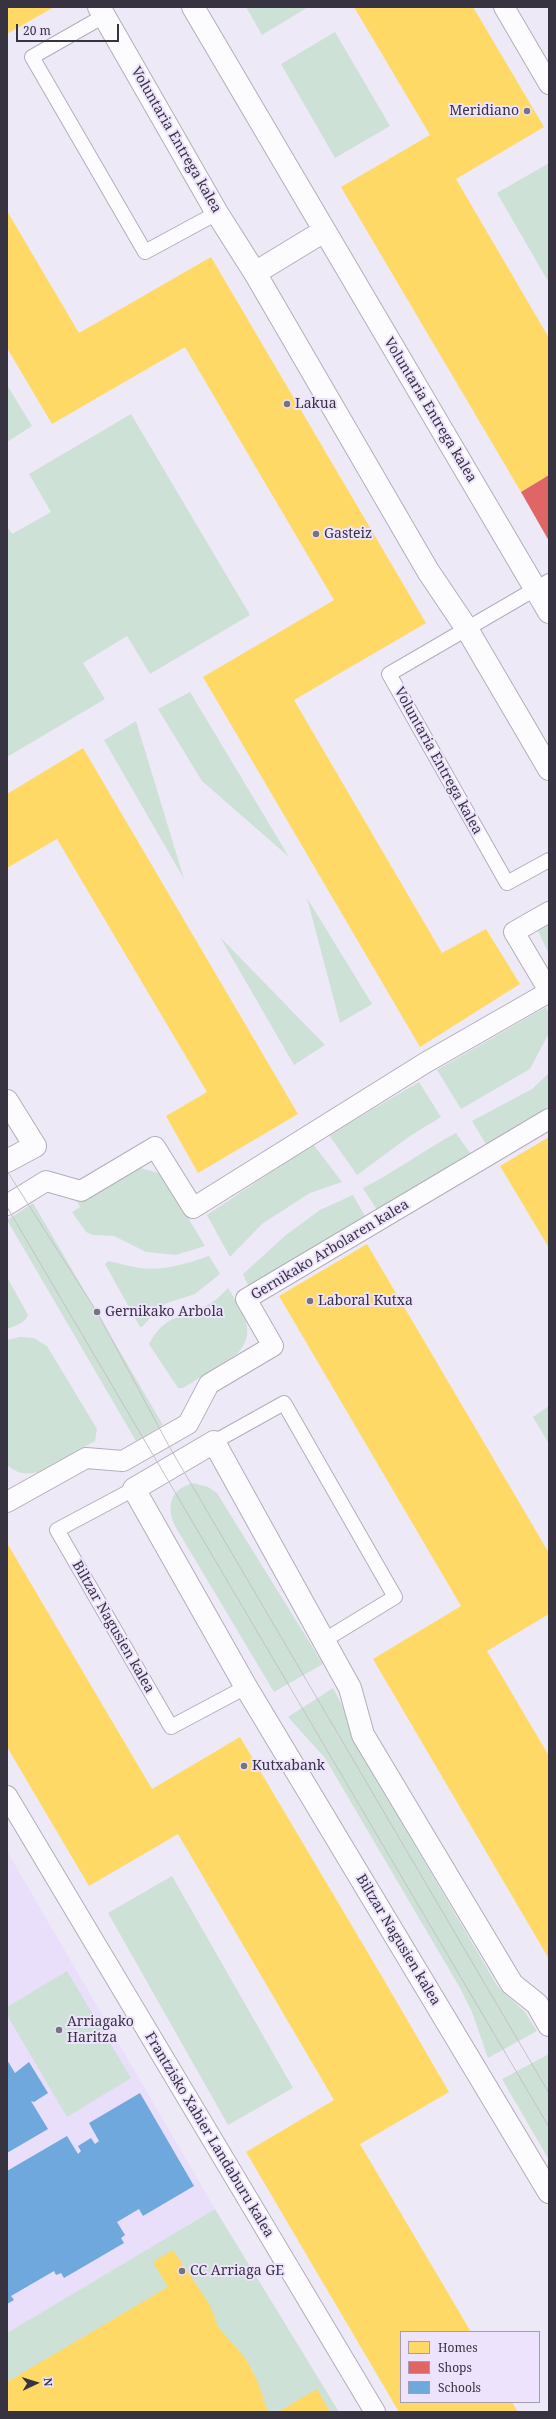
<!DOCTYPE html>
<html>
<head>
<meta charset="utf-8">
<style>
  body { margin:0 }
  #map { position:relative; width:556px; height:2419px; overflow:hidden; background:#eee9f7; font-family:"Noto Serif",serif }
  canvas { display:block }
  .frame { position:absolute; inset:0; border:8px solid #383340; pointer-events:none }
  .legend { position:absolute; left:400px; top:2331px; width:140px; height:72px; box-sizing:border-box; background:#ede3fd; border:1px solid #a59db1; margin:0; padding:5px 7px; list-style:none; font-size:12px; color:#383340 }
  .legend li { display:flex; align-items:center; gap:8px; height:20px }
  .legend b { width:20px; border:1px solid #a59db1 }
  .north { position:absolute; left:16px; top:2363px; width:40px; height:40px; -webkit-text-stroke:3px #ede3fd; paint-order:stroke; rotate:86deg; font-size:11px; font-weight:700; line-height:16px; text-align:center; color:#383340 }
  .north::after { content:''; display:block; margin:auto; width:14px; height:18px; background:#383340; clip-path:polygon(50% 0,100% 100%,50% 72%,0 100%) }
  .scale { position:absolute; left:16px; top:24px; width:103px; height:18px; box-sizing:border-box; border:2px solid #383340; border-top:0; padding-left:5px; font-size:12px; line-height:14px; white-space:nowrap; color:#383340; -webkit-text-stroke:3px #ede3fd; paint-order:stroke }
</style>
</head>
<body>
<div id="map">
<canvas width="556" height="2419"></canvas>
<div class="frame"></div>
<ul class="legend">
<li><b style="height:11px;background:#ffd966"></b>Homes</li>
<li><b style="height:11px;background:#e06666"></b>Shops</li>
<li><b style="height:11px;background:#6fa8dc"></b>Schools</li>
</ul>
<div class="north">N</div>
<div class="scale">20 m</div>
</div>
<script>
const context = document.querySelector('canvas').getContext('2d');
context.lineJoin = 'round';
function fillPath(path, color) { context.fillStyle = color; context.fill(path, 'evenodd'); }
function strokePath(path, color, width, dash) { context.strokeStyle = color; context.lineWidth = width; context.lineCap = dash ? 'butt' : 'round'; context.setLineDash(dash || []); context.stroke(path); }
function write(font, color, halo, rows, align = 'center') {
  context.font = font + ' "Noto Serif",serif'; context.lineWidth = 4; context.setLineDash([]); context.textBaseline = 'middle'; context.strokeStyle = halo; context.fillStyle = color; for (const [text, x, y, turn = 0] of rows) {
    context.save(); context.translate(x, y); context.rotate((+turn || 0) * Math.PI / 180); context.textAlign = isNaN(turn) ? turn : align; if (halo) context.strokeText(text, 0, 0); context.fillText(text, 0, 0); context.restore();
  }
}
fillPath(new Path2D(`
  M7,1851l208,358 -208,124z`), '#e9dffb');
fillPath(new Path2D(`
  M246,7h62l-46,28z
  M335,32l55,94 -55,32 -54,-94z
  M549,163v120l-52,-90z
  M7,385l25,41 -25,16z
  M131,414l119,201 -100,59 -23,-38 -44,27 22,36 -98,58v-231l5,8 39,-22 -22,-38z
  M190,692l99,165 -87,-76 -44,-72z
  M136,721l48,158 -80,-139z
  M307,898l65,106 -32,19z
  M549,922v32l-12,-25z
  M220,937l105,108 -31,20z
  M546,1007l3,8v18l-19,36 -69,40 -24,-39z
  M549,1073v35l-62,38 -15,-25 60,-32z
  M419,1082l22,35 -31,19 -53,39 -28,-40z
  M456,1133l14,20 -91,60 -16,-25c32,-16 61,-38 93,-55z
  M313,1144l29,38 -32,11 -48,31 -32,33 -23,-42z
  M141,1168l17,5 7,6 40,67 -29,9 -30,-3 -32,-16 -21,-1 -7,-3 -14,-20 8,-5 -3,-6 53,-31z
  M353,1195l14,25 -117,70 -7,-16 43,-39 34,-25z
  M33,1203l130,222 -27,16 -129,-221z
  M209,1256l11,18 -25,20 -28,9 -9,6 -16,18h-2l-35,-63 3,-3c10,2 20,5 31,7 24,3 47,-4 70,-12z
  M7,1277l21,38c-3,8 -13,11 -21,14z
  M228,1288c13,22 31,43 9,66l-54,34h-5l-29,-44c16,-30 34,-26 60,-40 8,-4 13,-10 19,-16z
  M20,1337l14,1 13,8 50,83 -2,12 -56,31c-13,3 -22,2 -32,-7v-125z
  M549,1406v38l-16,-27z
  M193,1483l15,4 9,6 106,171 -49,28 -99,-166c-9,-20 -5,-37 18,-43z
  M333,1688l10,19 10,33 145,247 27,25 12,19 -49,27 -16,-46 -12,-24 -135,-230 -37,-41z
  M172,1876l121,212 -65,37 -120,-212z
  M67,1971l64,107 -64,39 -60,-102v-8z
  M549,2054v106l-47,-81z
  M215,2209l124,203h-332v-79z`), '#cee1d7');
fillPath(new Path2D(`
  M7,7h47l-47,27z
  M354,7h119l71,120 -88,52 93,159v137l-28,17 -180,-305 89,-52z
  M7,211l72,122 132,-76 215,366 -132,77 148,253 44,-24 34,55 -100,63 -217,-370 131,-77 -149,-253 -133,77 -45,-76z
  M83,748l215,366 -100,59 -32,-57 41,-24 -150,-253 -50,29v-74z
  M549,1137v111l-49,-82z
  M367,1244l182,309v61l-62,37 62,105v203l-176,-300 88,-53 -182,-310z
  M7,1543l145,246 88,-52 144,243 65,112 -89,52 111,188h-70v70h111l6,10h-119l-153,-260 88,-52 -156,-266 -89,52 -82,-139z
  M173,2250l37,55 8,22 28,32 11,21 11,32h-261v-30l161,-95 -15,-25z
  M317,2389l13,23h-52z`), '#ffd966');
fillPath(new Path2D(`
  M549,475v66l-28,-49z`), '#e06666');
fillPath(new Path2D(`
  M7,2060l8,13 14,-11 19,31 -14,9 -3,-1 17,28 -41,24z
  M140,2093l54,93 -51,30 -4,-7 -22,13 8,13 -4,3 3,5 -60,35 -3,-5 -5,2 -2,-4 -43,25 3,4 -7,4v-133l60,-35 11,18 3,-3 -3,-5 13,-8 4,6 4,-3 -10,-18z`), '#6fa8dc');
const service = new Path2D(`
  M104,16l-72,41 113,195 72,-39
  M549,581l-160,93 118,209 42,-23
  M214,1442l70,-39 111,194 -72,44
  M134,1489l-77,41 114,197 75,-40`);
const pedestrian = new Path2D(`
  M504,7l45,77
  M549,912l-35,20 35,59
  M7,1205l39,-24 35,10 74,-44 38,61 232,-145 124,-71
  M7,1502l79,-44 37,3 65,-37 21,-40 64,-38 -27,-47 303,-180
  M7,1796l368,616`);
const minor = new Path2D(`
  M99,7l118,206 38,60 173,298 39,58 82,140
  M193,7l356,605
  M255,273l69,-42
  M7,1101l28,45 -28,15
  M549,2025l-12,-21 -25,-20 -149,-249 -13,-47 -136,-246 -80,47 112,198 303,505`);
strokePath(service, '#b2aeba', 16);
strokePath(pedestrian, '#b2aeba', 22);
strokePath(minor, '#b2aeba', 24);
strokePath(service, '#fcfcfe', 14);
strokePath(pedestrian, '#fcfcfe', 20);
strokePath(minor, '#fcfcfe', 22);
strokePath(new Path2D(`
  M7,1171l90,141 73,136 379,645
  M7,1207l542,920`), '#c4c2c6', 1);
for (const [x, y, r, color] of [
  [527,111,4,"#787380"],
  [287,404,4,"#787380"],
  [316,534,4,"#787380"],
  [310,1301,4,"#787380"],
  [97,1312,4,"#787380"],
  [244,1766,4,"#787380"],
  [59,2030,4,"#787380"],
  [182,2271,4,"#787380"]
]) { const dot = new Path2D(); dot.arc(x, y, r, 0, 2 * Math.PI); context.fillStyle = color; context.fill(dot); strokePath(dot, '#ede3fd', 1.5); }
write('14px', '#383340', '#ede3fd', [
  ["Meridiano",519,111,"right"],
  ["Lakua",295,404],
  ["Gasteiz",324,534],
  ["Laboral Kutxa",318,1301],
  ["Gernikako Arbola",105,1312],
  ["Kutxabank",252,1766],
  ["Arriagako",67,2022],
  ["Haritza",67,2038],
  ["CC Arriaga GE",190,2271]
], 'left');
write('14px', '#383340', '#ede3fd', [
  ["Voluntaria Entrega kalea",176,140,60],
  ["Voluntaria Entrega kalea",430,410,59],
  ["Voluntaria Entrega kalea",438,761,61],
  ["Gernikako Arbolaren kalea",330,1250,-31],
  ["Biltzar Nagusien kalea",113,1627,60],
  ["Biltzar Nagusien kalea",398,1940,59],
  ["Frantzisko Xabier Landaburu kalea",209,2135,59]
]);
</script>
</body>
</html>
